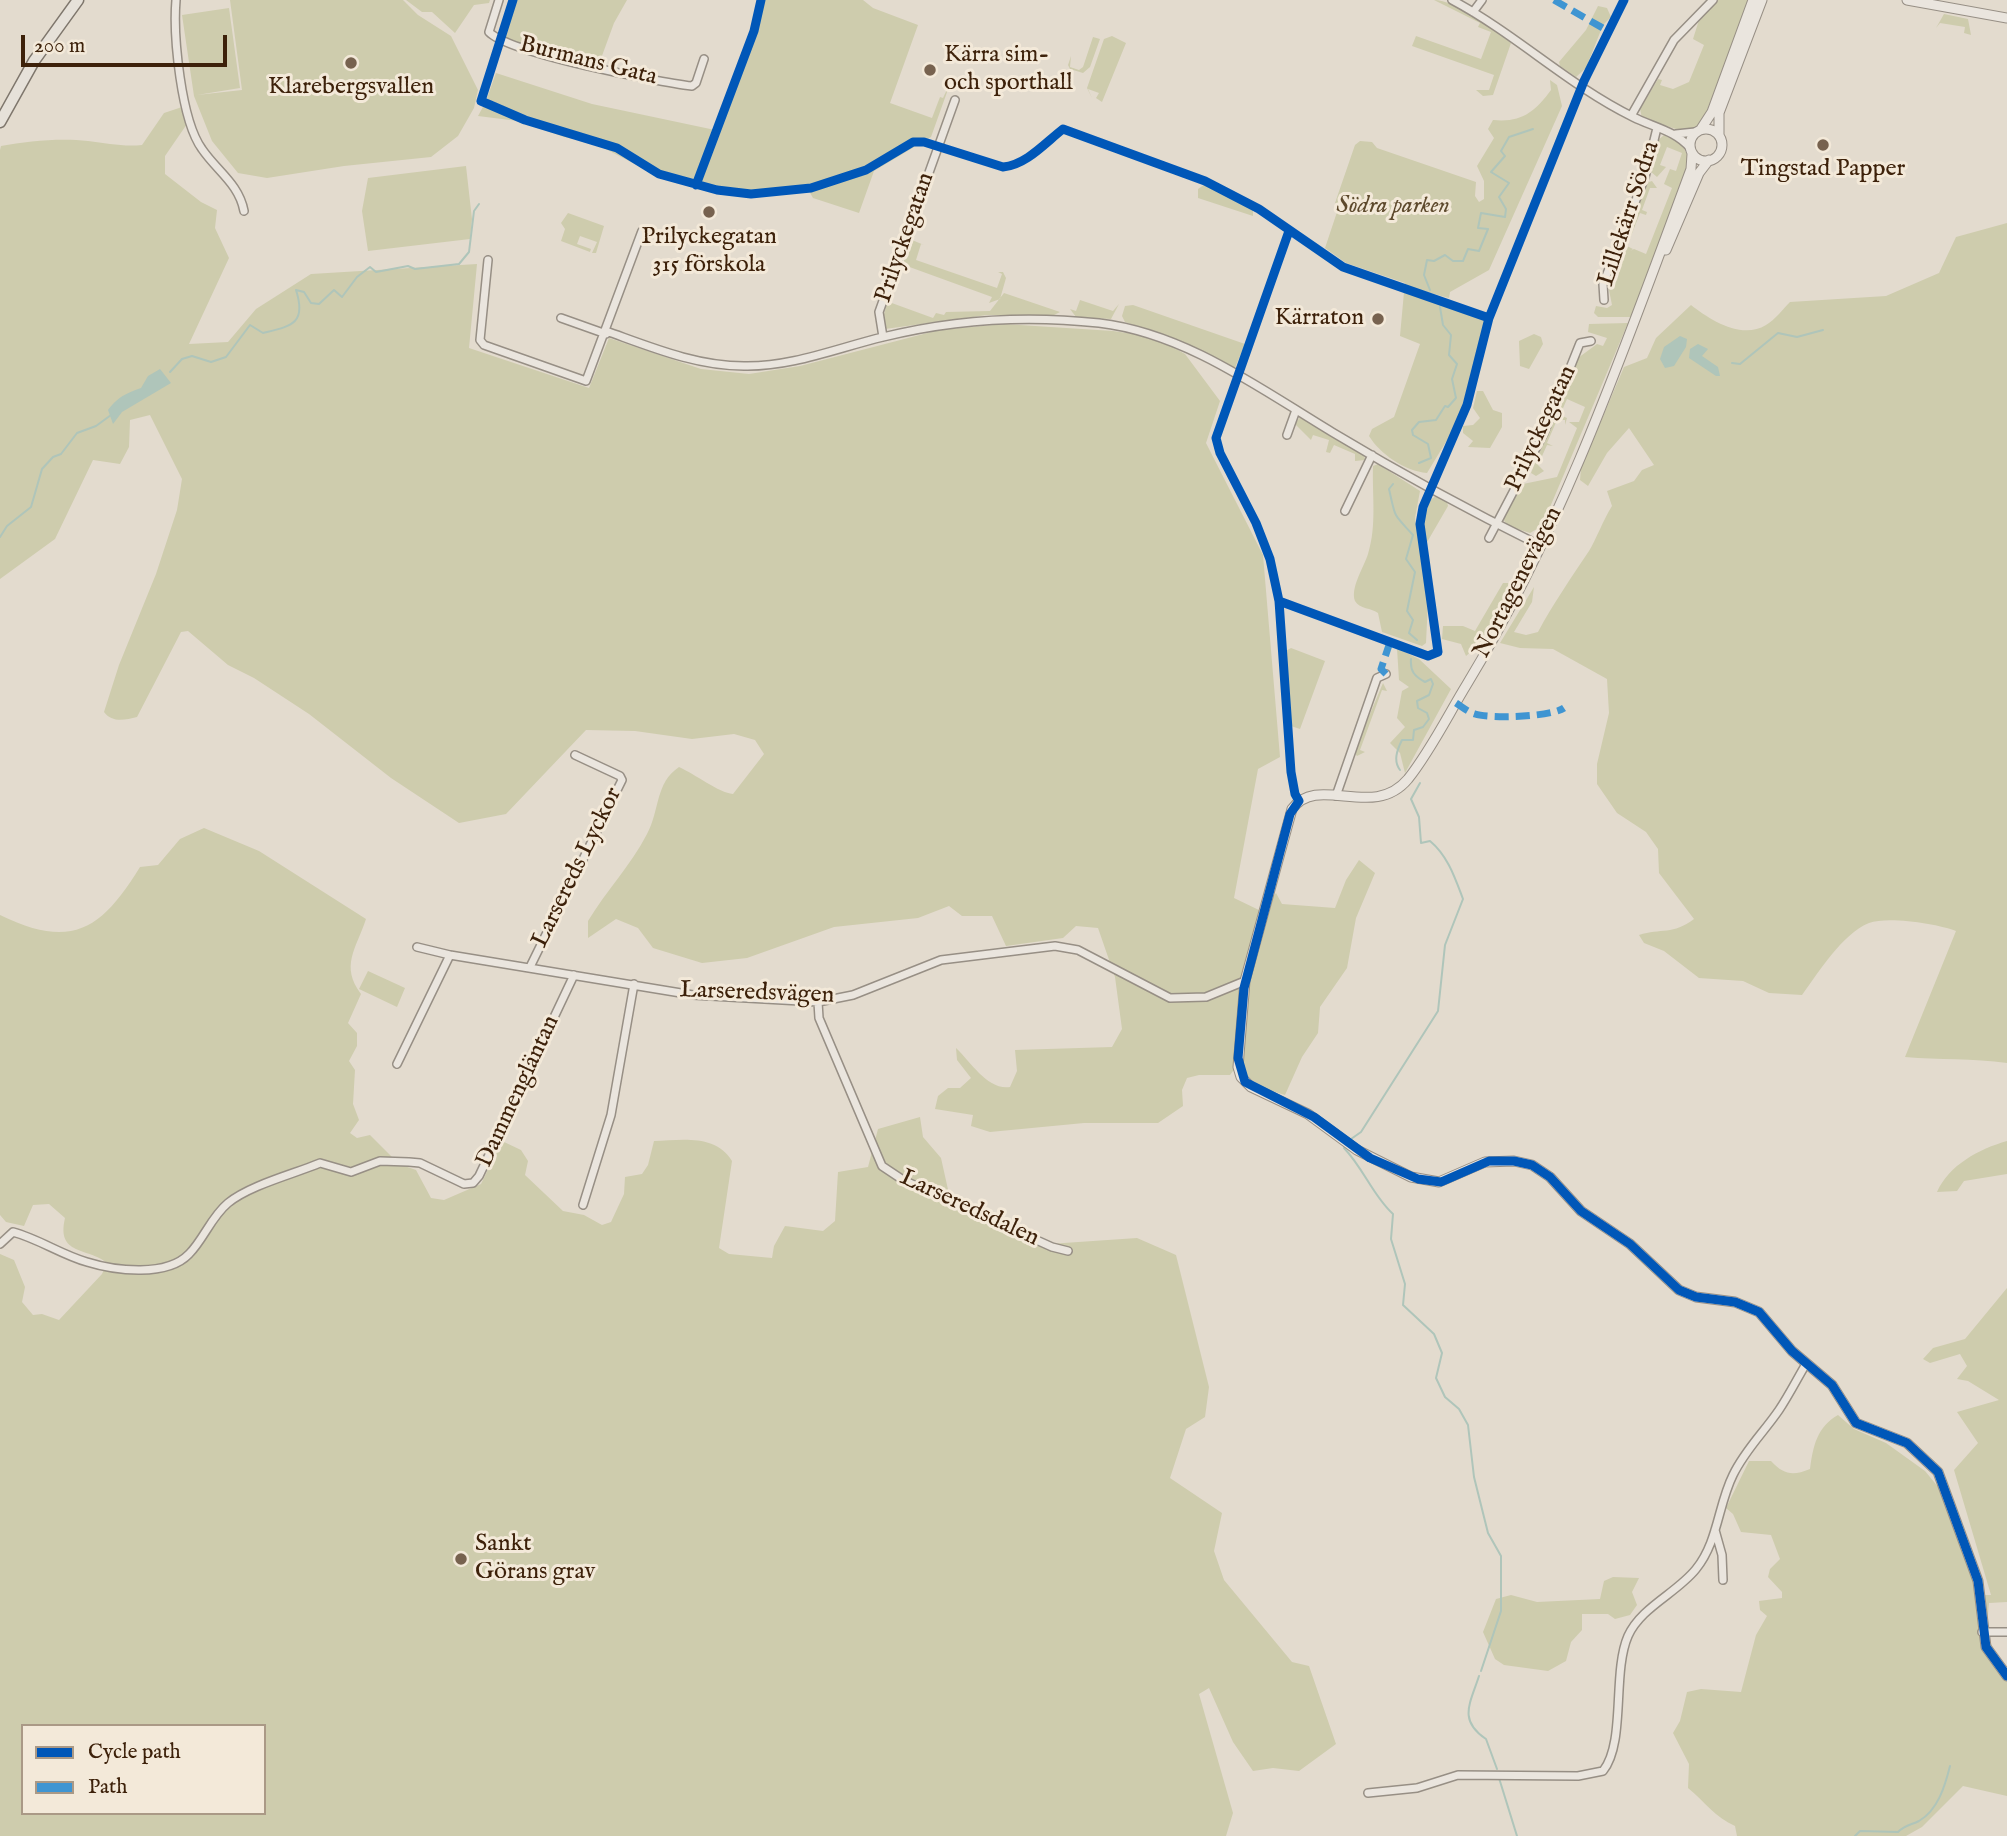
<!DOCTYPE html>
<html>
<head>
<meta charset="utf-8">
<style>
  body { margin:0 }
  #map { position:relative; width:2007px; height:1836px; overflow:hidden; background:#e3dbce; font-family:"IM FELL English",serif }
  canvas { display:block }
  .legend { position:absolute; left:21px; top:1724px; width:245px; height:91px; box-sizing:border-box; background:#f3e9d9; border:2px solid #aa9986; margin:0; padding:9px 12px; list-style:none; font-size:21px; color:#3d210a }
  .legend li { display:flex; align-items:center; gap:14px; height:35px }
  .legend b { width:35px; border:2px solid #aa9986 }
  .scale { position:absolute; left:21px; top:35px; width:206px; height:32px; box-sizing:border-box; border:4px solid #3d210a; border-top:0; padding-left:9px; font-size:21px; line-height:24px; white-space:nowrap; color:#3d210a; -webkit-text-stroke:5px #f3e9d9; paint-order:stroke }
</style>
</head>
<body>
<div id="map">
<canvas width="2007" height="1836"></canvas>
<ul class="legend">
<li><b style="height:9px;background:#0057b8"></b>Cycle path</li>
<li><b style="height:9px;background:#3f95d2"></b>Path</li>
</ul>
<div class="scale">200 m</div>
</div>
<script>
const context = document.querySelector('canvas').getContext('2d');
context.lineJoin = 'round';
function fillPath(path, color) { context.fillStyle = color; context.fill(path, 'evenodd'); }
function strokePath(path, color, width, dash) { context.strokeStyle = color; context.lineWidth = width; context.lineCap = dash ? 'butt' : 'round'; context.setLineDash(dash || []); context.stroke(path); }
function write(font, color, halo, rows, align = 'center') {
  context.font = font + ' "IM FELL English",serif'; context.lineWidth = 6; context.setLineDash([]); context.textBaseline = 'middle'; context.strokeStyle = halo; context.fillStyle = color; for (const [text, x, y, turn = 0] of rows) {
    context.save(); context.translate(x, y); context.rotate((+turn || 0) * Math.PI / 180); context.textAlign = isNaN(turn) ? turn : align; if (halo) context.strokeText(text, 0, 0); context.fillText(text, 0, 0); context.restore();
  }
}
fillPath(new Path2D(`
  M230,0h173l15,15 33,21 27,54 -4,18 -16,28 -27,21 -87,9 -77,12 -29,-5 -26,-32 -18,-45 -12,-81 47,-7 11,80 -43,7 45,-5z
  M406,0h84l-1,3 -15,2 -19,28 -23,-21h-10z
  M515,0h112l-13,23 -15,41 -58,-14 -38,-13z
  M762,0h101l10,8 45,17 -28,78 42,15 8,-21 3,1 8,-17 -20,56 -57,34 -15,42 -46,-15 -4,-7 -54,4 -37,-3 -56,-14 -68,-35 -30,-6 -46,-16 -40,-5 6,-11 16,3 -13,-10 9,-25 96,31 123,26z
  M1434,0c21,0 61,29 77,43l-18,52 -10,1 -7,-6h13l5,-15 -82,-29 4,-10 65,23 10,-27 -13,-5 2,-4z
  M1718,0h31l-48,126 -19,5 -40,-13 -2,-9 18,-30 4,1 -2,5 13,4 16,-7 15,-37 -11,-6 6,-19z
  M1598,6l9,2 4,9 -8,8 -17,43 -10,9 -16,-11 -1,-4 27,-32z
  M1944,14l24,5 3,16 -7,-2 1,-6 -25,-4 -4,5z
  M1112,36l14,7 -24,59 -6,-4 3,-5 -11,-4 4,9 -5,-10 17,-49z
  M1093,37l7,2 -10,28 -7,6 -13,-4 -2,-4 3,-9 -1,11 9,3 4,-3z
  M1550,80l7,5 5,21 -73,164 -39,22 -1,6 -45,-12 1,-3 -59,-20 -21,-15 14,-42 -4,-3 20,-58 5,-4 12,1 5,6 99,34 -1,14 4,6 5,-3v-18l-7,-15 17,-28 -6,-9 5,-9c28,3 42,-8 58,-30z
  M182,107l5,17 -22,32v18l36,28 16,8 -2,18 14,30 -40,86 39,-2 28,-33 55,-35 166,-10 -8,84 120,40 20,-50 92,31 48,5 51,-8 139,-36 65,-6 109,7 42,6 30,17 35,47 -14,42 57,112 17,202 -22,12 -24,129 27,13 15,-18 6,11 53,4 11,-28 13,-20 16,13 -19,45 -9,50 -27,39 -2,26 -16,24 -17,38c-17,-5 -33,-10 -42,-26l-10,2 -3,4h-31l-12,3 -5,12 1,16 -25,17h-74l-94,9 -19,-6 2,-11 -38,-6 3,-13 10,-8h12l11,-10 -14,-18 -1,-12c16,15 31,42 54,39l7,-16 -2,-21 97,-3 10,-18 -7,-52 -17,-49 -22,-2 -13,12 -57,8 -14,-30h-30l-13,-10 -31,12 -84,9 -87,31 -45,5 -49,-15 -15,-20 -22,-9 -28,19v-17c18,-30 43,-56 59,-87 13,-24 8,-51 32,-67 16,7 40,26 54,27l31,-40 -9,-14 -21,-6 -42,5 -57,-8 -49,-1 -80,84 -47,9 -68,-45 -82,-64 -55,-36 -26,-13 -40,-34 -7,1 -44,85c-12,3 -25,6 -33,-5l15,-47 37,-91 21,-64 5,-31 -32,-64 -20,5 -1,27 -9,17 -27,-4 -38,79 -55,40v-429l1,-4c27,-5 59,-8 87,-5 19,2 35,6 54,4l22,-32z
  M1664,135l18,9 8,17 -59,156h-33l-4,-4 2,-7 11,2 5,-3 -4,-20 13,-37 7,2 -6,-3 24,-64 6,-2 5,7h-7l-8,22 5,2 -1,3 -6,-2 -13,33 6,3 -3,2 4,-2 12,5 26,-66 -8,-4 6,-15 6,2 6,-18 -15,-6 -7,18 6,2 -9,10 -7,-6 6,-29z
  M466,166l6,53 -2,20 -102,12 -6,-40 6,-33z
  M1205,184l48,26v6l-55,-18v-9z
  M568,213l36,13 -8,27h-4l5,-11 -17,-6 -3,8 14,5 -1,3 -29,-11 4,-12 -4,-6z
  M2007,223v840c-34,-5 -68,-3 -102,-6l51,-126c-18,-7 -68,-15 -87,-8 -27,11 -50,49 -67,72l-33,-2 -26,-12 -44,-3 -35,-27 -20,-8 -5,-8c22,-7 34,0 55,-16l-35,-46 -1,-24 -12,-17 -29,-19 -20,-29v-20l12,-51 -2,-34 -54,-30 -33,-1 -20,-5 34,-56 -2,15 -18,30 12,3 12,-3c15,-28 33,-54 51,-81 7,-11 14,-31 23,-45l-5,-15 27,-10 8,-11 12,-5 -25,-37 -22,25 -19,33 -8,-6 1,-12 43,-101 23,-9 9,-20 35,-33c19,15 51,35 75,20 9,-5 17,-16 24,-23l96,-6 53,-23 17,-36z
  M912,240l12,5 -3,-1 -5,16 81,28 5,-14 -4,-2h5l3,6 -6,21 -11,4 3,-6 -88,-32 -4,5z
  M1404,292l81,27 -23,89 -7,19 -28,46c-22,-2 -47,-19 -58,-37l3,-7 22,-12 26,-73 -20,-8z
  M1004,293l56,19 -6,3h-67l-102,14 -2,-11 5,-19 1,3 44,16 3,-5 8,2 2,-3 44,-1z
  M1080,300l33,11 6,-7 -8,15 -35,-2 -6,-8 6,2z
  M1133,305l112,39 -11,26 -55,-30 -54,-18 -3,-6 3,-10z
  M1628,323l-86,203 -12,7 -22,-7 -5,-7 20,-35 34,-7 20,-49 -8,-6h10l6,-15 -18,-8 -7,16 7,3 -2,7v-5h-8l-10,23 6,3 -6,-1 -9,20 6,6 -8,5 -5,-3 23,-57 5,2 -4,-3 23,-57 19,-14 6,2 4,-8 -19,-6 1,-8z
  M1534,334l7,3 2,7 -14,25 -9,-3 -1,-25z
  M1477,391h6l10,19 9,3v14l-12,21 -22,-1 5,-6 -10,-8v-7l10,-1 7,-7 -7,-10z
  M1300,417l64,37 1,6 -10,1v-7l-21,-9 -4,8 -4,-1 3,-12 -16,-5 -2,5 -16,-16z
  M1378,464l42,27 -5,27 13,83 -2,42 -4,3 -40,-14 -4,-19c-6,-5 -19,-4 -23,-12 -5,-13 9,-34 13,-47 9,-29 4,-58 5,-88z
  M1436,496l11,6 1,4 -22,38 -3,-24 7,-20z
  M1503,583h7l-1,7 -29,54 -14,12 -5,-12 -19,-5 1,-13h20l12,5z
  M1291,648l34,13 -25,68 -12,-4 -4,-73z
  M1397,648l22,11 32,30 -46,84 -5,-20 -10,-10 15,-16 -8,-9 5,-27 7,-4 -10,-7z
  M1383,683l4,8 -5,-1 -22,60 5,2 -8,4 -3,-4z
  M204,828l55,23 107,68c-10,30 -26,47 -5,75l-13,29 9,10v13l-8,15 6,9 -2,34 6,16 -9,13 7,5 13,-3 29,29 17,6 15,28 13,2 37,-16 21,-43 19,9 7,11 -3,14 38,36 21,4 18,10 9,-3 13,-28 1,-17 17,-3 6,-9 6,-24c28,-1 62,-7 78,20l-13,87 10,6 43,4 2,-12 11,-20 38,5 12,-10 3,-49 30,-5 10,-38 42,-12 3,20 18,21 8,36 100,50 88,-6 39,17 33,132 -4,30 -19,12 -16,49 52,35 -8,38 10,29 68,82 17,4 27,78 -37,27 -26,-3 -20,3 -20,-29 -24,-54 -10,6 34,119 -7,23h-1226v-582l14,6 11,27 -3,15 11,13 9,-1 17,6 43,-46 5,-11c-19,-16 -51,-7 -42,-45l-16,-14 -16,1 -9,21 -18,-4 -6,-7v-300c72,35 101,15 140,-48l18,-2 22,-26zM23,1726h241v87h-241z
  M368,971l37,17 -8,19 -38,-18z
  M2007,1141v33l-43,7 -7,10 -20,1c12,-27 42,-43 70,-51z
  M2007,1288v314l-18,1c-3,29 -1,44 18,66v127l-44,-10 -41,41 -16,9h-169l-2,-10c-19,-8 -31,-25 -47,-38l1,-24 -16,-31 7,-12 7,-29 14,-3 40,3 15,-57 11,-19 -7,-6 -1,-9 23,-3v-6l-14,-15 2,-8 10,-10 -9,-24 -30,-3 -8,-18 -7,-6 23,-47h22c13,14 22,15 39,8 3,-23 7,-42 28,-54l16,14 32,14 39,28 14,17 39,107h13l-37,-125 24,-27 -21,-31 42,-12 -31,-19 -11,-2 10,-13 -7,-12 -30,9 -7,-4 10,-11 32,-9z
  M1613,1577l26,1 -7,14 5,13 -7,10 -15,4 -7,-5h-26v16l-11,12 -5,19 -18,10 -44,-6 -9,-6 -12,-27 13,-33 15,-4 26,7 63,-3 4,-18z`), '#ceccad');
fillPath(new Path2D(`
  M1680,336l7,3 -1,8 -12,19 -9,2 -5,-9 4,-12z
  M1698,344l10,5 -6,7 16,11 2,9h-4l-27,-18 1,-9z
  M160,369l11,14 -49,29 -9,12 -5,-14c11,-14 17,-16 33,-22l7,-12z`), '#afc5ba');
strokePath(new Path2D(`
  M1430,290l-6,-15 3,-15 7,1 11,-6 8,6h10l5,-12 11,2 9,-22 -10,-1 3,-15 24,4 1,-8 -7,-12 10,-14 -18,-11 14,-16 -4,-5 8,-14 24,-8
  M1732,363l8,1 38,-31 19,4 26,-7
  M170,372l12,-13 10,-3 19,6 15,-5 24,-32 13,8c28,-7 44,-9 33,-43l8,2 7,11 8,1 15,-14 8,7 15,-20 13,-10 6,5 32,-6 7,3 44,-5 10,-12 5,-41 5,-7
  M1419,463l12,-5 -3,-14 -15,-9 -1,-5 7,-8 17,-2 9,-14 3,1 8,-9 -4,-19 5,-15 -8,-9 2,-20 -8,-10 -3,-18
  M1393,484l-4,5c7,30 3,23 24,46l-7,24 9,13 -8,39 6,9 -4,13 8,7
  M0,537l7,-11 24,-19 11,-38 11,-12 8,-3 16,-21 19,-7 15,-11
  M1400,770c-7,-9 -3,-20 2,-30h11l1,-10 9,-3 6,-8 -2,-6 -9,-5 -1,-7 12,-6 4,-11 -2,-5 -6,3c-11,-6 -15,-11 -14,-23
  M1351,1139l10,-7 77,-121 7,-66 18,-46c-8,-21 -15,-43 -33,-58l-9,2 -2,-26 -8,-18 9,-16
  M1344,1148c20,21 29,48 49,66l-2,25 14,45 -2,21 31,29 8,19 -6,25 9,19 14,12 9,16 6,52 14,56 13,23v55l-20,60
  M1479,1676c-9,28 -21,44 7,63l11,30
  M1499,1778l18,58
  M1855,1836l5,-5 38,1c7,-7 13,-7 21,-11 19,-11 26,-35 31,-55`), '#afc5ba', 2);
const minor = new Path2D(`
  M176,0c-3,36 5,120 26,149 15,22 37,35 42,62
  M499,0l-10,32c20,21 168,50 203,54l4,-3 8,-24
  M1452,0c64,34 116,85 181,117 20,10 43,14 57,31
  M1473,12l9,-12
  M1631,116l43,-76 39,-40
  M1676,134l19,-2
  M488,260l-8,80 4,5 102,36 56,-150
  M1604,300l-1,-16 42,-107 12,-49
  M561,318l45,16
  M606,331c45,16 90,35 138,35 48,1 93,-18 139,-29 72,-18 143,-22 216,-14 86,10 160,65 233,109 68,41 138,79 209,114
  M883,337l-4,-25 76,-212
  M1287,435l9,-25
  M1345,511l27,-56
  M1489,538l55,-105 36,-90 11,-2
  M1336,796l41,-118 9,-4
  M417,947l33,8 243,40 125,7 35,-7 88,-35 114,-14 23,4 92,48 36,-1 39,-16
  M530,967l92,-187 -2,-4 -45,-21
  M818,1002l1,16 63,148 21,14 149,67 16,4
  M397,1064l53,-109
  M583,1205l28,-90 23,-131
  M0,1244l13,-12c26,7 49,23 74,30 29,9 80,15 102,-8 15,-15 22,-37 39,-51 22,-18 66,-29 92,-40l31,9 29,-11 29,1 11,1 44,21 9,-1 6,-7 95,-201
  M1715,1530l7,25 1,25
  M1982,1632h25
  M1368,1793l49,-5 41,-13 120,1 25,-5c23,-29 9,-98 25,-135 13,-29 49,-43 68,-67 22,-27 22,-64 37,-94 12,-25 31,-43 46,-65 10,-15 18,-31 27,-46`);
const tertiary = new Path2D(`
  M1907,0l100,18
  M1690 145a16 16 0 1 1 32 0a16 16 0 1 1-32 0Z
  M1701,129l11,-17 41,-112
  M1719,135v-22l43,-113
  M1692,154l-1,15c-65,175 -127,355 -224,515 -19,31 -36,66 -59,95 -35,42 -90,-6 -116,30l-47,172 -7,86 3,10 10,10 57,27 49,36 54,27 28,5 46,-20 29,-1 18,4 18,12 31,34 49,33 49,46 17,7 39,5 24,10 33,39 40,34 24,38 51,20 31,29 40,109 8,66 21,29
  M1666,250l33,-77 10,-13`);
const trunk = new Path2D(`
  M0,122l34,-61 44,-61`);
strokePath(minor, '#978f85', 10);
strokePath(tertiary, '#978f85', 11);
strokePath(trunk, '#7e766c', 13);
strokePath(minor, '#eae5de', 7);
strokePath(tertiary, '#eae5de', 9);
strokePath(trunk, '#e6e1d9', 10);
strokePath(new Path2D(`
  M1554,0l54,31
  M1386,674l-5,-5 9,-27
  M1456,703c6,4 12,9 19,11 15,5 76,3 89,-6`), '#3f95d2', 7, [14, 7]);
strokePath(new Path2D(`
  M513,0l-32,101 44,19 92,28 42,26 58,16 34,4 60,-6 55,-18 47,-28h11l79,25c23,-2 42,-24 60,-38l142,52 54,28 84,58 146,51
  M696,185l58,-154 7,-31
  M1289,231l-73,207 4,15 36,70 14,36 9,42 12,171 4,22 4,7 -9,13 -46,174 -6,70 7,24 69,35 56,41 48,21 23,3 48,-21h25l18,4 18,12 31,34 49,33 49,46 17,7 39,5 24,10 33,39 40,34 24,38 51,20 31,29 40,109 8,66 21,29
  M1279,601l149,55 10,-4 -18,-128 3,-17 44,-102 22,-87 95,-237 40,-81`), '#0057b8', 9);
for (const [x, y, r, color] of [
  [351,63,7,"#77624f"],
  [930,70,7,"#77624f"],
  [1823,145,7,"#77624f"],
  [709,212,7,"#77624f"],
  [1378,319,7,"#77624f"],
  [461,1559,7,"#77624f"]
]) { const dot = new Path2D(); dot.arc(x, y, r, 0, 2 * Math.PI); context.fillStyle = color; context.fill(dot); strokePath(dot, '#f3e9d9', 2.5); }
write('24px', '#3d210a', '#f3e9d9', [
  ["Kärra sim-",944,56,"left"],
  ["och sporthall",944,84,"left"],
  ["Klarebergsvallen",351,88],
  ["Tingstad Papper",1823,170],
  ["Prilyckegatan",709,238],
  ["315 förskola",709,266],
  ["Kärraton",1364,319,"right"],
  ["Sankt",475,1545,"left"],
  ["Görans grav",475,1573,"left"]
]);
write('24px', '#3d210a', '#f3e9d9', [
  ["Burmans Gata",588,62,14],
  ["Lillekärr Södra",1630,214,-72],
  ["Prilyckegatan",906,238,-71],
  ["Prilyckegatan",1542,429,-65],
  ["Nortagenevägen",1519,583,-63],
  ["Larsereds Lyckor",578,868,-64],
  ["Larseredsvägen",757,994,2],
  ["Dammengläntan",519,1092,-65],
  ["Larseredsdalen",969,1209,25]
]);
write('italic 24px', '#5d492c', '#f3e9d9', [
  ["Södra parken",1393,207]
]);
</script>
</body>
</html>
